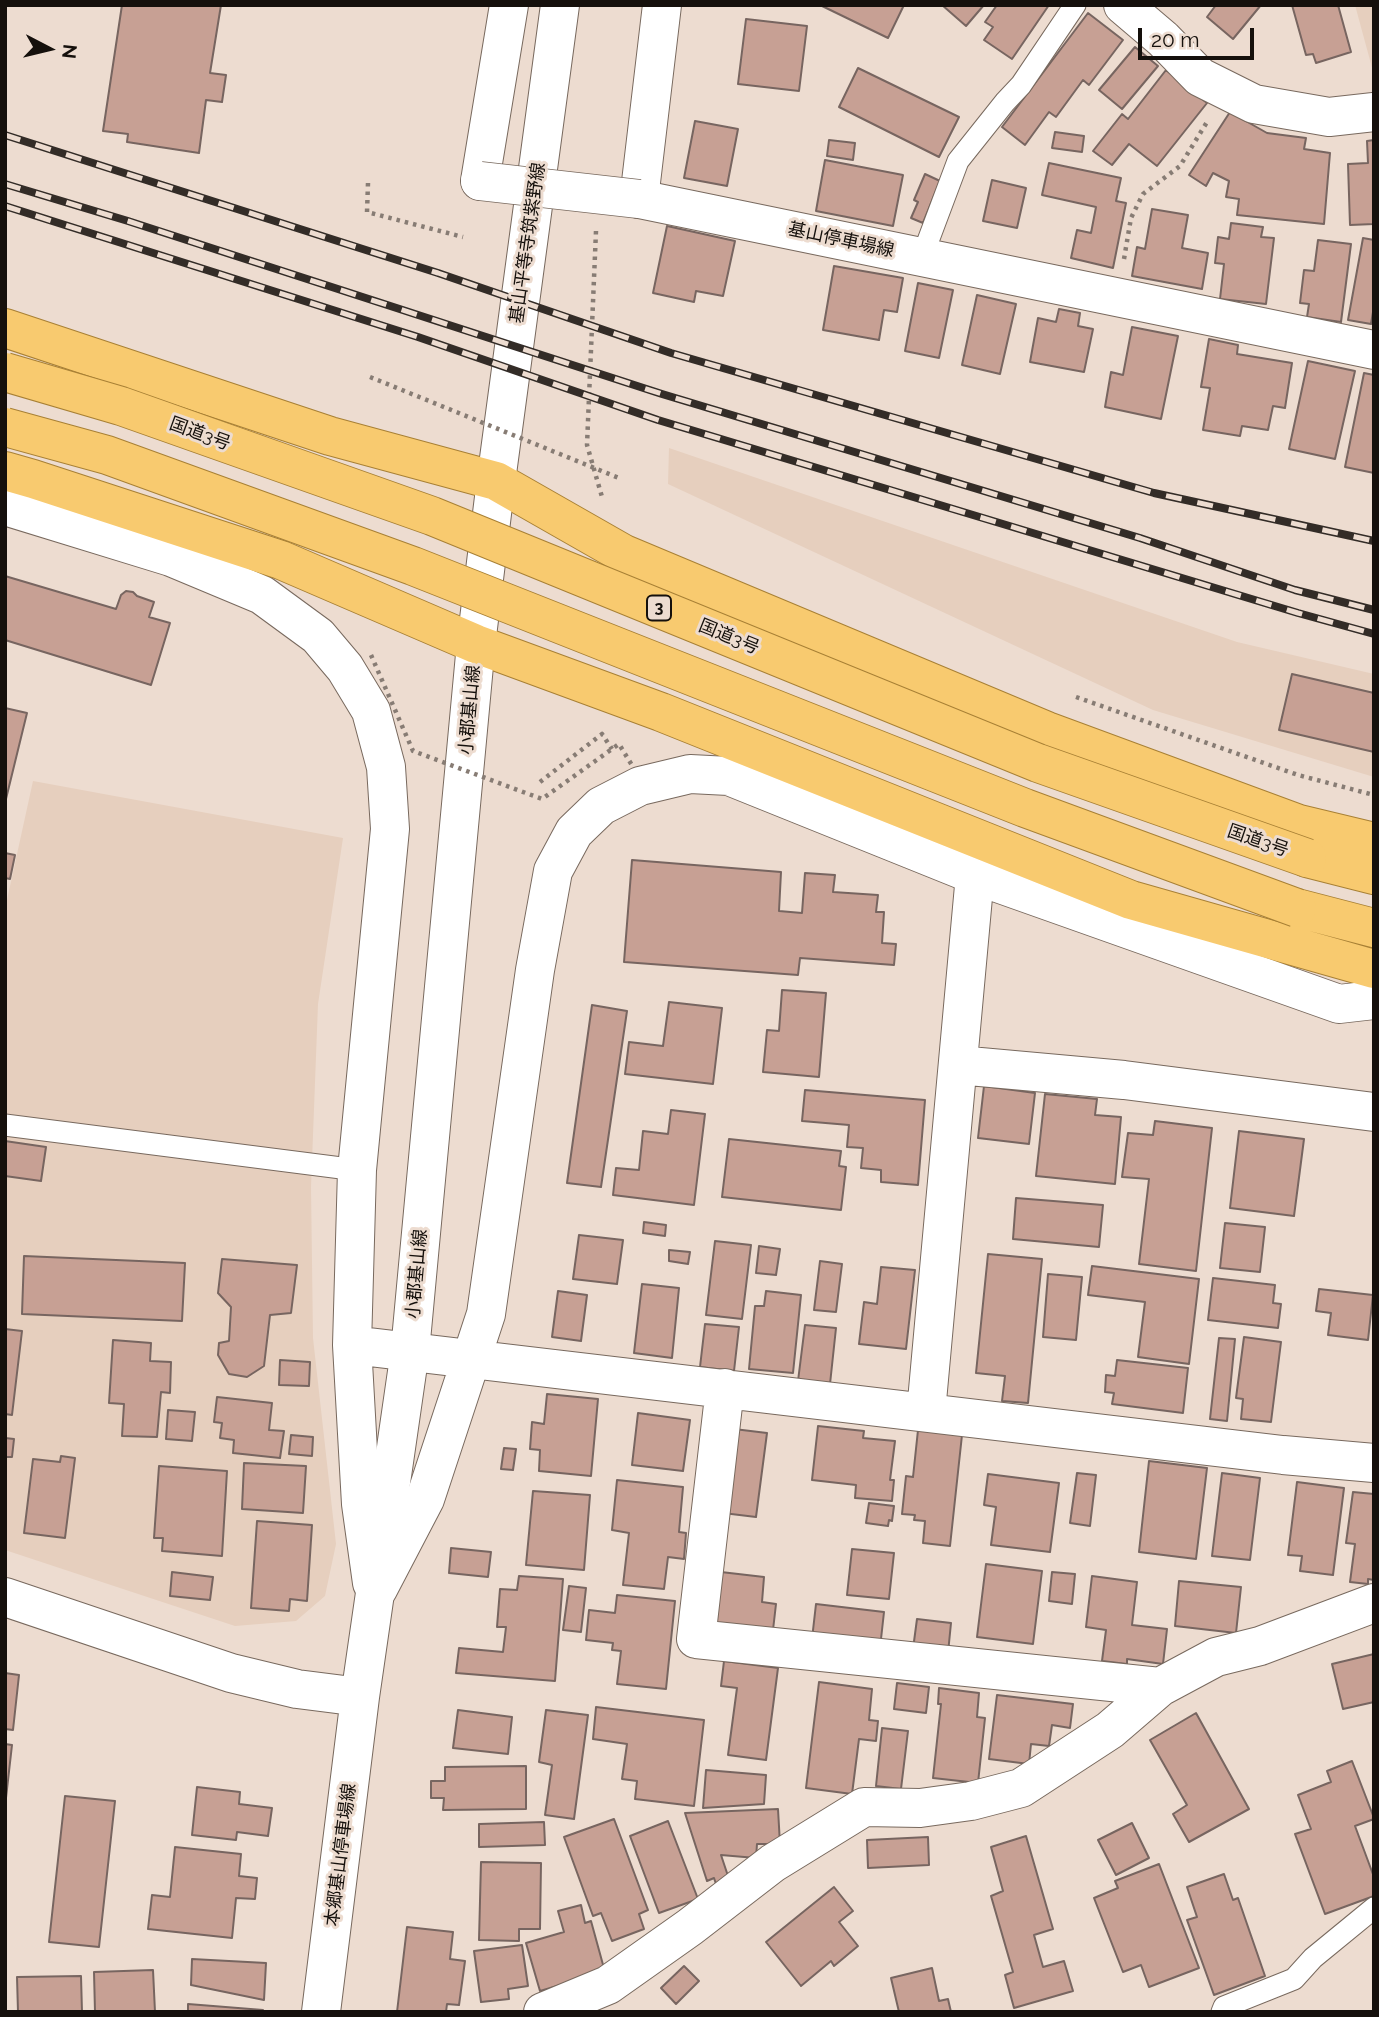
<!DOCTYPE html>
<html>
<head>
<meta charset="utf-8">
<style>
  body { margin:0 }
  #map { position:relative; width:1379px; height:2017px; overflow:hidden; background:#eddcd0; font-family:Raleway,sans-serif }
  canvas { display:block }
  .frame { position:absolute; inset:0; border:7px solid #15100c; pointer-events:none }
  .north { position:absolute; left:14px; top:14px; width:70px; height:70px; -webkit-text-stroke:5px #eddcd0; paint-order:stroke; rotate:97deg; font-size:19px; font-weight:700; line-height:28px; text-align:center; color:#15100c }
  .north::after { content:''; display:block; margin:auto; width:24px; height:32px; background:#15100c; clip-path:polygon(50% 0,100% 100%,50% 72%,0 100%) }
  .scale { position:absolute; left:1138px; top:28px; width:116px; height:32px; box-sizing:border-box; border:4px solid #15100c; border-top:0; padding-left:9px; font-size:21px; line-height:24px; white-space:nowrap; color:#15100c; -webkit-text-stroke:5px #eddcd0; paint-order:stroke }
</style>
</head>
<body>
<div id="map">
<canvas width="1379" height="2017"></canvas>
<div class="frame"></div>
<div class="north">N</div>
<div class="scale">20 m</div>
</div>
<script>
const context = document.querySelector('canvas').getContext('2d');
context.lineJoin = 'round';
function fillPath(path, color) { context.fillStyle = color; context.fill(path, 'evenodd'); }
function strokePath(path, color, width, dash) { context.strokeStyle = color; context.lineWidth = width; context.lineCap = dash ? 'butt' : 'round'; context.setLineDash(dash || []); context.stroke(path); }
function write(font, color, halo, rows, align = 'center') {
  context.font = font + ' Raleway,"Noto Sans JP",sans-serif'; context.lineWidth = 6; context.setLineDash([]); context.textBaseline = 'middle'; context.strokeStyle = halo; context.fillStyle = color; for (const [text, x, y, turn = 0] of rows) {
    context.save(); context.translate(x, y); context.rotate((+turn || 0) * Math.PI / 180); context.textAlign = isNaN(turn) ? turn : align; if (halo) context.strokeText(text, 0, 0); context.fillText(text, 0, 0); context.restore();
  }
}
fillPath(new Path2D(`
  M1355,5h19v70z
  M669,448l568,194 137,32v103l-221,-67 -485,-226z
  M33,781l310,57 -25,166 -7,183 2,151 23,206 -11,52 -29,25 -61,5 -230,-76v-641z`), '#e6cfbe');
const building = new Path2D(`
  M122,5h99l-11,68 16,2 -4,27 -16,-2 -7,53 -72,-11 1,-8 -25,-3z
  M820,5h84l-16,33z
  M942,5h42l-18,21z
  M997,5h52l-37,54 -28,-19 9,-13 -8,-5z
  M1216,5h45l-28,34 -26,-22z
  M1292,5h46l13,47 -35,11 -3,-9 -7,1z
  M1088,13l35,27 -34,45 -6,-5 -27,37 -7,-5 -24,33 -23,-18z
  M746,19l61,7 -8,65 -61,-7z
  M1135,47l23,19 -36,43 -23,-19z
  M858,68l101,49 -20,40 -100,-50z
  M1166,70l41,33 -50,63 -28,-22 -17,21 -19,-14 29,-37 6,5z
  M1230,112l37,21 39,5 -2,11 26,4 -6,71 -87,-9 2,-16 -13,-2 3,-16 -16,-8 -7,13 -17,-11z
  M695,121l43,8 -11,57 -43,-8z
  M1055,132l29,4 -2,16 -30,-4z
  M829,140l26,3 -2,17 -26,-4z
  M1374,140v84l-24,1 -2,-61 20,-1 -1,-22z
  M825,160l78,15 -10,51 -77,-15z
  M1049,163l72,15 -5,23 10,2 -13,65 -42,-10 6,-28 14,3 5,-26 -54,-12z
  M925,174l15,7 -17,42 -12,-5 7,-16 -4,-2z
  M992,180l34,8 -9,40 -34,-7z
  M1152,209l36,6 -6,33 26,5 -6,36 -70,-13 5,-29 8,2z
  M1231,223l32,4 -2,10 13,1 -8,66 -46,-5 4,-35 -9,-1 3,-26 11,2z
  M667,226l68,15 -12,55 -27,-5 -2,11 -41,-9z
  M1363,238l11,2v66l-3,18 -23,-4z
  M1318,240l33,4 -10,78 -34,-5 2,-13 -9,-1 4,-33 10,1z
  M834,266l69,12 -6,34 -13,-2 -5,30 -56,-10z
  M918,283l35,7 -14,68 -34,-7z
  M977,295l39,9 -16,70 -38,-9z
  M1059,309l21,4 -2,13 15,3 -9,43 -54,-10 8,-44 18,4z
  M1132,327l46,9 -17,83 -56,-12 6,-35 12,3z
  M1209,339l29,6 -1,9 55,9 -7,45 -12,-2 -5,24 -26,-4 -2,10 -37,-6 7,-42 -9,-1z
  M1308,361l47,10 -20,88 -46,-10z
  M1364,373l10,2v98l-29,-6z
  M5,576l111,33 5,-14 5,-4 7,1 4,4 17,6 -5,15 21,6 -19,62 -146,-45z
  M1292,674l82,19v59l-95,-22z
  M5,708l22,5 -22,90z
  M5,853l10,2 -5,24 -5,-1z
  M632,860l149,12 -2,39 23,2 3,-40 30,2 -2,17 45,3 -2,17h8l-2,31 14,1 -2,21 -94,-7 -2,17 -174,-13z
  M782,990l44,3 -7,84 -56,-5 4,-42 12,1z
  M669,1002l53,6 -9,76 -88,-10 4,-32 34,4z
  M592,1005l35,6 -26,176 -34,-4z
  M984,1086l51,7 -6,51 -51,-6z
  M805,1090l120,10 -7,85 -37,-3v-12l-20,-2 2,-20 -16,-1 2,-22 -47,-4z
  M1045,1094l52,5 -2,16 26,2 -6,67 -79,-8z
  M671,1110l34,4 -11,91 -81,-10 3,-27 23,2 4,-39 25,3z
  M1155,1121l57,7 -16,143 -57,-7 10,-85 -27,-2 6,-44 25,2z
  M1239,1131l65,8 -10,77 -64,-8z
  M729,1139l112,12 -2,15 7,1 -5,43 -119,-13z
  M5,1141l41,6 -5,34 -36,-5z
  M1016,1198l87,7 -4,42 -86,-8z
  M644,1222l22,3 -1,11 -22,-3z
  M1225,1223l40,4 -5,45 -40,-4z
  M579,1235l44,5 -6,44 -44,-5z
  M715,1241l36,4 -9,74 -36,-4z
  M759,1246l21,3 -4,26 -20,-2z
  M669,1250l21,2 -2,12 -19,-3z
  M988,1254l54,5 -14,144 -26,-2 3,-25 -29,-3z
  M24,1256l161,7 -3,58 -160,-7z
  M222,1259l75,6 -6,48 -21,2 -6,51 -17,11 -18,-3 -11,-19 1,-12 10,-2 2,-34 -13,-14z
  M820,1261l22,3 -6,48 -22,-2z
  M1092,1266l107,13 -10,85 -51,-7 7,-55 -57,-7z
  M881,1267l34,3 -9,79 -47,-5 5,-42 13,2z
  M1048,1274l34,3 -6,63 -33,-3z
  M1213,1278l62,7 -2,18 8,1 -3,24 -70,-8z
  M642,1284l37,4 -7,70 -38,-5z
  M1319,1289l54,6 -5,45 -40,-5 3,-22 -15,-2z
  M558,1291l29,4 -6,46 -29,-4z
  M766,1291l35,4 -8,78 -44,-4 6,-63h9z
  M705,1324l34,3 -5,44 -34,-4z
  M805,1325l31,3 -6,56 -32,-3z
  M5,1329l17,2 -10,84 -7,-1z
  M1244,1337l37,5 -10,80 -30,-3 2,-20 -7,-1z
  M1219,1338l16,1 -8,82 -17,-2z
  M113,1340l38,3 -1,18 21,1 -1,31 -9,-1 -4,45 -35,-1 2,-32 -15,-1z
  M280,1360l30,2 -1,24 -30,-1z
  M1117,1360l71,8 -5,45 -71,-9 2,-11 -9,-1 1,-17 9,1z
  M547,1394l51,5 -7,77 -52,-5 1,-21 -10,-1 2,-27 12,2z
  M217,1397l55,6 -3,27 15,1 -4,27 -47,-5 1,-13 -14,-2 2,-15 -8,-1z
  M168,1410l27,2 -3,29 -26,-2z
  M638,1413l52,7 -7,51 -51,-6z
  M818,1426l46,5 -1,7 32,3 -5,39h4l-2,21 -37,-3 1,-13 -44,-5z
  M734,1429l33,4 -11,84 -33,-4z
  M918,1430l44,5 -12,111 -27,-3 2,-22 -11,-1 1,-5 -13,-1 4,-38 7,1z
  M291,1435l22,2 -1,19 -23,-2z
  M5,1438l9,1 -2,18h-7z
  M504,1448l12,1 -3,21 -12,-1z
  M61,1456l14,2 -10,80 -41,-5 9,-74 27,3z
  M1149,1461l58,7 -11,91 -57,-7z
  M244,1463l62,3 -3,47 -61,-4z
  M159,1466l68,5 -5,85 -60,-5 1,-13h-9z
  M1077,1473l19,2 -6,51 -20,-3z
  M1222,1473l38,5 -10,82 -38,-4z
  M988,1474l71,9 -9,69 -59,-7 5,-38 -12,-2z
  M617,1480l66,7 -4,45 7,1 -2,26 -16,-2 -4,32 -41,-4 6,-52 -17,-3z
  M1297,1482l47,6 -11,87 -33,-4 2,-15 -14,-1z
  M533,1491l57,4 -6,75 -58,-5z
  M1353,1492l21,2v86l-6,-1v5l-18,-2 5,-38 -9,-1z
  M869,1503l25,3 -2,15 -3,-1 -1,6 -22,-3z
  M257,1521l55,4 -5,76 -17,-2 -1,12 -38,-3z
  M451,1548l40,4 -3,25 -39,-4z
  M852,1549l42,4 -5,46 -42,-4z
  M986,1564l56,7 -9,73 -56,-7z
  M172,1572l41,5 -3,23 -40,-4z
  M721,1572l43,5 -2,25 14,2 -3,26 -59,-7z
  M1052,1572l23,2 -3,30 -23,-3z
  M519,1576l44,3 -8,102 -99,-8 3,-25 44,4 3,-25h-9l3,-38 17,1z
  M1092,1576l45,6 -5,43 35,4 -4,35 -36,-5v5l-25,-3 4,-31 -20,-3z
  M1179,1581l62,6 -5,46 -61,-7z
  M569,1586l17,2 -5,44 -18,-2z
  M617,1595l58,6 -9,88 -49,-5 4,-33 -9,-1 1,-7 -27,-3 3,-30 26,3z
  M816,1604l68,8 -4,36 -68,-9z
  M917,1619l34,4 -3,30 -35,-4z
  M1374,1654v48l-31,7 -11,-45z
  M724,1661l54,7 -12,92 -38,-5 9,-67 -16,-2z
  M5,1673l14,2 -6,55 -8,-1z
  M819,1682l53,7 -3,31 9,1 -2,20 -17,-2 -7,55 -46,-6z
  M897,1683l32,4 -3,26 -32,-4z
  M939,1688l40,5 -2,24 8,1 -7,65 -45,-5 8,-74h-3z
  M997,1695l76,9 -3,24 -18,-3 -3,21 -18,-2 -2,20 -40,-5z
  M596,1707l108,13 -10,86 -59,-7 2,-18 -15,-2 5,-35 -34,-5z
  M458,1710l54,7 -4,37 -55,-6z
  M546,1710l42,5 -14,104 -29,-4 7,-50 -13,-3z
  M1196,1713l53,96 -60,33 -16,-28 14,-9 -37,-65z
  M882,1728l26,3 -7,58 -25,-3z
  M5,1744l7,1 -6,53h-1z
  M1352,1761l22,57v1l-19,7 19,51v19l-49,18 -30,-80 16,-5 -13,-34 33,-13 -4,-11z
  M526,1766v43l-83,1 1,-12h-13v-17h14v-14z
  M706,1770l60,5 -2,29 -61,4z
  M197,1787l43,5 -1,12 33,4 -4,28 -31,-4 -1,8 -44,-5z
  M65,1796l50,5 -16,146 -50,-5z
  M778,1809l2,35h-23l-1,14 -35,-3 8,24 -13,5 -2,-6 -7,3 -22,-68z
  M614,1819l34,91 -9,4 5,15 -32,12 -11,-28 -8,3 -29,-79z
  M668,1821l30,78 -39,14 -29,-77z
  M544,1822l1,23 -66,2v-23z
  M1132,1823l17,35 -33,17 -18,-35z
  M1026,1836l27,93 -19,6 9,32 21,-6 9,30 -59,17 -9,-33 8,-3 -22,-76 12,-5 -12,-44z
  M928,1837l1,28 -61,3 -1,-28z
  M175,1847l66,7 -2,22 18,2 -2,21 -19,-1 -4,40 -84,-9 4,-34 18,2z
  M481,1862l60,1 -1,66h-21v12l-40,-1z
  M1159,1864l40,104 -50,19 -8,-22 -18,7 -29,-74 24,-10 -3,-7z
  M1224,1874l9,26 5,-2 27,78 -51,19 -27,-75 10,-3 -10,-30z
  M834,1887l19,24 -14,11 19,24 -24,20 -3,-5 -30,25 -35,-44z
  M581,1905l4,18 6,-2 14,51 -65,19 -14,-48 38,-11 -6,-21z
  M407,1927l46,5 -3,27 15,2 -6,44 -12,-1 -1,8h-49z
  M522,1945l6,41 -20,3 1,10 -28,3 -7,-51z
  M192,1959l74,4 -2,37 -73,-15z
  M684,1966l15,15 -23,23 -15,-16z
  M932,1968l7,33 9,-2 3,13h-52l-8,-34z
  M153,1970l2,42h-60l-1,-40z
  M81,1976l1,36h-64l-1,-35z
  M188,2004l75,6v2h-75z`);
fillPath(building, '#c7a094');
strokePath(building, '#776560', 2);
const service = new Path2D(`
  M922,257l36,-96 47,-59 16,-17 54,-80
  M5,1125l352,45
  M1222,2012l2,-5 70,-28 19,-21 61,-50`);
const minor = new Path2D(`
  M1123,5l40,34 37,38 54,27 75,13 45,-5
  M639,199l23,-194
  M5,506l166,51 91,38 56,41 27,32 26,43 15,56 4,62 -33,341 -5,175 9,159 11,79
  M958,1065l166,15 250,32
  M352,1345l931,110 91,8
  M725,1388l-29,251 464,48
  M926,1412l49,-537
  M378,1589l47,-90 61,-185 49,-344 18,-99 21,-39 27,-26 39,-20 50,-12 39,2 246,99 364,129 35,-4
  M543,2012l65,-27 82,-58 83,-64 91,-56 56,1 51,-7 50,-13 89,-58 50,-43 56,-30 44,-11 114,-43`);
const secondary = new Path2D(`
  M480,181l29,-176
  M639,199l735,151
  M5,1597l226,76 66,16 63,8
  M321,2012l39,-315 50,-346 66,-707 20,-163 64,-476`);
const trunk = new Path2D(`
  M5,328l325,108 166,45 128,73 423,177 252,93 75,18
  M5,471l28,8 248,81 195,84 185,68 470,188 243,69
  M1307,858l67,17
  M1297,908l77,20`);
strokePath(service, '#78695e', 23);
strokePath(minor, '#78695e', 40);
strokePath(secondary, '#78695e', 40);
strokePath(trunk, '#a88035', 40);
strokePath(new Path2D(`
  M368,183l-1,29 96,25
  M596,231l-9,214 15,52
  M1124,259l7,-41 12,-24 37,-28 27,-44
  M1076,697l222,78 76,20
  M540,782l62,-48 10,15`), '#877c74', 4.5, [3.5, 5]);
strokePath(service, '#fff', 21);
strokePath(minor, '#fff', 38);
strokePath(secondary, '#fff', 38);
strokePath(trunk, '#f8ca6f', 38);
const rail = new Path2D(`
  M5,135l433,138 233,80 483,140 220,48
  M5,184l123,37 534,173 478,144 155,52 79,20
  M5,206l413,131 240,83 640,193 76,21`);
strokePath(rail, '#332c27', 8);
strokePath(rail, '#eddcd0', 5, [16]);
const secondaryBridge = new Path2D(`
  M480,181l159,18`);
const trunkBridge = new Path2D(`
  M5,372l116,34 311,110 606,247 269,95
  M5,427l102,28 306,111 612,242 272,100`);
strokePath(secondaryBridge, '#78695e', 40, []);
strokePath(trunkBridge, '#a88035', 40, []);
strokePath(new Path2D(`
  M370,377l249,101
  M371,655l42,96 129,48 77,-55 14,23`), '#877c74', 4.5, [3.5, 5]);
strokePath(secondaryBridge, '#fff', 38);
strokePath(trunkBridge, '#f8ca6f', 38);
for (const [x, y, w] of [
  [659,608,24]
]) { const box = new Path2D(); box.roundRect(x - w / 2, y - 12.5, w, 25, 5); context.fillStyle = '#eddcd0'; context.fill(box); strokePath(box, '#15100c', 2); }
write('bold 16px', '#15100c', null, [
  ["3",659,608]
]);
write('18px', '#15100c', '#eddcd0', [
  ["基山停車場線",841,240,12],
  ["基山平等寺筑紫野線",528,243,-82],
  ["国道3号",200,434,20],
  ["国道3号",729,637,22],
  ["小郡基山線",470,710,-85],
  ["国道3号",1258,841,19],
  ["小郡基山線",417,1274,-85],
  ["本郷基山停車場線",341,1855,-83]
]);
</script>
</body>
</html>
